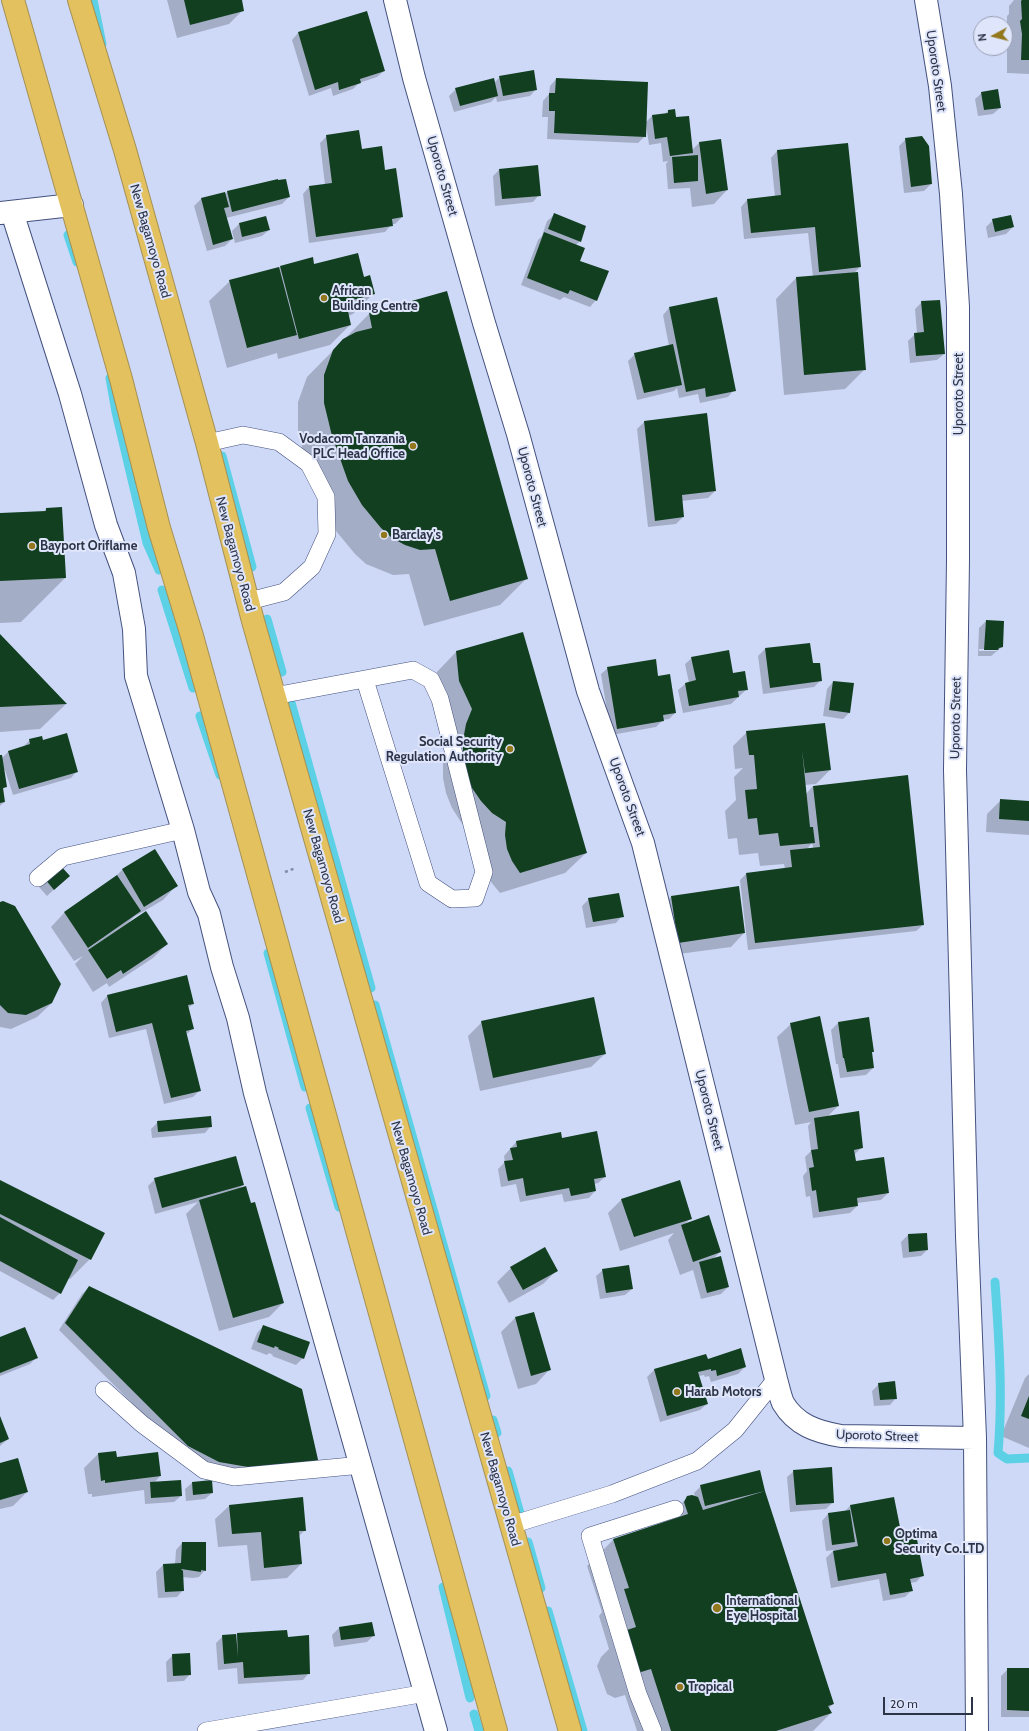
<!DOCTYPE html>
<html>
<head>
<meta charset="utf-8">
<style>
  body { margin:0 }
  #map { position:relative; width:1029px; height:1731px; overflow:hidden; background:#ced9f8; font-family:Cabin,sans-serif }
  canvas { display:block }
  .north { position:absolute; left:973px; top:16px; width:40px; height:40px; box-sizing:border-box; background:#dfe6fb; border:1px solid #989fb3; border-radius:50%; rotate:263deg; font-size:11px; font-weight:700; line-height:16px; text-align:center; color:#2d3448 }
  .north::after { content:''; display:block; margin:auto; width:14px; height:18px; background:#93771d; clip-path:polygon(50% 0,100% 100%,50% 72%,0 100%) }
  .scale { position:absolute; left:883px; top:1697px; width:90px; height:18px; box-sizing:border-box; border:2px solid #2d3448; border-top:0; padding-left:5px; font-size:12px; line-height:14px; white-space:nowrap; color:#2d3448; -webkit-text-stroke:3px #dfe6fb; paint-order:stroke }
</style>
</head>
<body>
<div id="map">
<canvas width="1029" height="1731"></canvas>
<div class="north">N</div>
<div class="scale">20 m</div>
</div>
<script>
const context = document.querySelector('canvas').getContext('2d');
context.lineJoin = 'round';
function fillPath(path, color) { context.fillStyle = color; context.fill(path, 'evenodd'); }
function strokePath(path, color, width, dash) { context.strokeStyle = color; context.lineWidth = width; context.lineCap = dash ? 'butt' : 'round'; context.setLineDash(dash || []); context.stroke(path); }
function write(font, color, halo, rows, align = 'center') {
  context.font = font + ' Cabin,sans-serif'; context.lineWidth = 4; context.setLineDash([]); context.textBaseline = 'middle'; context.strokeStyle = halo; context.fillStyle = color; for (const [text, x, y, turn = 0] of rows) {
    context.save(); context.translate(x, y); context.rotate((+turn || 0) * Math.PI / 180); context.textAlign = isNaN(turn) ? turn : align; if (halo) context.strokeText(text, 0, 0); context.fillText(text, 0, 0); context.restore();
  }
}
fillPath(new Path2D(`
  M167,0h74l2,10 -14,14 -52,14z
  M1014,0h15v74l-22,-1v-57l2,-2v-8z
  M298,33l86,38 -7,6 -18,6 -6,6 -20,7 -2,-8 -22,8 -17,-56z
  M500,77l36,12 -6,7 -33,6 -1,-5 -5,5 -37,10 -5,-16 7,-7 38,-6z
  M556,79l89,44 8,-8 12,-1 3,-3 7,7 17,32 7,-7 21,-3 7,50 -13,14 -22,3 -2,-19 -22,1 -2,-25 2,-3 -5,1 -2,-19 -12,2 -3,-21 -1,12 -7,7 -91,-4 1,-22h-6l1,-16 6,-7 1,-8z
  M982,93l18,15 -7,6 -15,2 -3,-17z
  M327,136l34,14 23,21 18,46 -7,7h-3l-7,8 -76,11 -6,-49 6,-7 16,-2 -5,-42z
  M906,139l25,45 -7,7 -20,2 -5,-47z
  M777,151l83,116 -7,7 12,95 -20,20 -61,6 -8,-96 20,-21 17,-1 -5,-44 -64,6 -3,-32 6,-7 28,-3 -4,-39z
  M499,170l40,25 -6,7 -38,4 -2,-30z
  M277,180l12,17 -7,7 -56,14 6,21 -7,7 -18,5 -13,-45 7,-7z
  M554,215l26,26 -4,4 3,16 17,39 -6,7 -26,-10 -4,3 -39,-15 17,-45 4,-4 5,-15z
  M265,218l4,12 -7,6 -27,7 -3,-12 7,-7z
  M993,220l20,7 -7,7 -18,4 -2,-11z
  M314,265l50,13 9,16 -20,20 -5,2 2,9 -20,20 -52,14 -1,-6 -50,15 -18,-67 21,-20 50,-14z
  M922,302l22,52 -7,6 -27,3 -2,-22 7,-7h2l-2,-25z
  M669,308l65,82 -6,7 -28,6 -2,-9 -19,4 -2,-10 -3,3 -37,9 -9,-39 7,-7 34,-8 -6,-31z
  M369,314l158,264 -27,27 -76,21 -15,-52 -16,1 -27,-11 -11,-10 -19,-23 -14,-24 -16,-44 -8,-33v-28l9,-25z
  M707,415l8,76 -7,7 -27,3 2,16 -7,7 -28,3 -11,-98 7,-7z
  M46,509l19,69 -44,44 -21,1v-109l43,-2z
  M986,621l16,26 -11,9h-13l1,-28zM979,649h18v2h-18z
  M0,635l66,69 -26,25 -40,3z
  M765,649l47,15 9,16 -7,7 -51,7 -5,-38z
  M456,652l130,201 -21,20 -65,20 -9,-11 -4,-12 -2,-14 1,-13 -14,-10 -11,-11 -9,-14 -6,-15 -3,-15v-17l3,-15 -10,-73z
  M692,658l40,16 15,15 -16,15 -48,9 -5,-23 7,-6 4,-1 -4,-19z
  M608,668l50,9 17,36 -6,6 -6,1 -7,7 -45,8 -10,-61z
  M833,682l17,30 -7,7 -20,-3 4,-27z
  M824,724l6,46 -14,14 -12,1 2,9 7,-8 110,139 -7,6 -168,19 -8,-70 7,-7 38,-4 -1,-5 -24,2 -2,-13 -19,2 -2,-17 -9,1 -3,-28 11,-11 -2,-23 9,-9 -8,1 -2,-23 14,-14zM812,843l1,5 -6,1z
  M30,740l12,2 35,29 -6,7 -58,17 -8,-25h-1l2,16 -4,4 2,12 -4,4v-50l2,2 6,-6 15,-5z
  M1001,800l28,2v33l-43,-3 1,-18z
  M155,850l21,36 -13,14 -29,17 -5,5 38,22 -14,14 -44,29 -2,-4 -14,9 -18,-28 8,-8 -9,5 -23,-34 13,-14 49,-34 9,-9z
  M46,880l16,2 -15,14 -8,-9z
  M738,888l6,45 -13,14 -67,9 -6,-46 13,-13z
  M589,899l33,17 -6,7 -30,5 -4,-22z
  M0,903l52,100 -15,14 -26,12 -11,-2z
  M107,996l86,8 -5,4 5,20 -7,7 14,55 -7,7 -29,7 -18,-75 -37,9 -8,-35z
  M869,1019l4,32 -2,2 2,15 -7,7 -26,3 -2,-14h-2l-5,-34 7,-7z
  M482,1022l123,32 -14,13 -111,24 -12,-55z
  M791,1024l47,82 -11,11 34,31 -6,6v8l33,31 -7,7 -24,3v3l-7,7 -37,5 -3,-22 -4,1 -3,-21 4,-5 -2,-14 6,-6 -3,-25 3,-4 -16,3 -18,-88z
  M158,1122l53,4 -6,7 -53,5 -1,-9z
  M561,1139l44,38 -7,6 -4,1 1,7 -6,7 -25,4 -2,-8 -42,8 -4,-18 -15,3 -3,-18 7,-7 -1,-6 12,-14z
  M155,1179l88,6 -4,4 44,114 -14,14 -50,14 -33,-117 12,-12 -43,12 -7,-28z
  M0,1181l90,78 -20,20 -2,-1 -8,15 -7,7 -53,-29z
  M622,1199l68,20 -6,6 36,27 -8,8 16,27 -7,7 -20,5 -8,-29 -13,5 -12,-35 6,-7 -54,18 -12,-38z
  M926,1234l1,16 -6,6 -18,2 -2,-16 7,-7z
  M511,1268l46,2 -14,14 -34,19 -12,-21z
  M603,1270l29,19 -7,6 -25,4 -4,-23z
  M89,1287l222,183 -99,-2 -31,-16 -122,-122 23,-36z
  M533,1313l16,57 -13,14 -18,5 -17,-57 14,-14z
  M263,1326l40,32 -7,7 -24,-9 1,-1 -4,-2 -2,2 -16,-6 6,-16z
  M0,1338l36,20 -6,6 -30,12z
  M705,1355l2,5 38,7 -7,7 -27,8 -2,-6 -4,1 -1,-2 -5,1 8,28 -7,6 -40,12 -13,-45 7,-7z
  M1029,1374v74l-28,-12 24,-58z
  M879,1384l17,14 -6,7 -16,1 -2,-15z
  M0,1419l8,20 -8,7z
  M158,1453l2,23 -6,7 27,13 -7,6 -29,2 -1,-14 -52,7v-3h-4l-4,-26 14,-14 18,4z
  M0,1464l27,28 -14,14 -13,3z
  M794,1471l39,31 -7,7 -36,3 -3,-35z
  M211,1481l1,12 -7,6 -19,2 -1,-12 7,-6z
  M701,1486l63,4 -3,3 72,211 -5,5 3,4 -18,18h-176l-12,-36 -10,3 -8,-4 -10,-28 4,-9 8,-8 -10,-33 3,-4 -15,-46 26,-26 48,-16 27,-27h7l-1,-4z
  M229,1506l76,24 -7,7 3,27 -14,14 -36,3 -4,-36 -29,2 -3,-28z
  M850,1506l51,32 21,38 -6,6 -6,1 2,7 -7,7 -22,4 -4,-22 -48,9 -5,-30 8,-8 -8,1 -4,-30 6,-7 17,-3z
  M182,1543l23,27 -6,7 -6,1 -11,-1 1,13 -6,7 -19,1 -2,-26 7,-7 12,-1 1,-14z
  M372,1623l2,12 -7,7 -33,5 -2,-12 7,-7z
  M237,1634l50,4 22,35 -6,7 -65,4 -1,-16 -19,2 -2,-27 7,-7 13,-1z
  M173,1655l17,19 -6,7 -17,1 -1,-20z
  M1008,1669h21v48h-28v-41z`), '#0003');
strokePath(new Path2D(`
  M93,0l9,44
  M68,235l9,27
  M110,378l6,34 31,131 12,27
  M222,456l30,111
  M162,590l31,98
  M267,619l15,53
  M290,699l81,289
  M200,716l20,59
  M268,953l37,134
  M375,1005l111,391
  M310,1108l29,99
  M995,1282c4,57 8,114 3,171l9,6 22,-1
  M493,1420l4,13
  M508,1471l13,46
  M528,1542l13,46
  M443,1587l27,111
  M548,1611l35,120
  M474,1714l5,17`), '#5cd1e5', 9);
fillPath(new Path2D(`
  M184,0h58l2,11 -54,14z
  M1022,0h7v60h-8l1,-26 -2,-13 2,-2 -1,-18z
  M367,11l18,60 -25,8 1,4 -22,7 -1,-8 -23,8 -17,-58z
  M534,70l3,20 -34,6 -4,-20z
  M494,78l4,18 -38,10 -5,-18z
  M556,78l92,4 -2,55 -92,-4 1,-22h-6v-18h6z
  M998,89l3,19 -17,2 -3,-18z
  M675,109l1,8 13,-1 4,37 -23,3 -3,-19 -12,2 -3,-24 16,-2v-3z
  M359,130l3,19 20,-3 3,24 11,-2 7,49 -11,2 1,7 -77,11 -7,-51 23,-3 -6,-48z
  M922,136l7,10 3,38 -21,3 -6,-49z
  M721,139l7,51 -22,4 -7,-52z
  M848,143l13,124 -42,5 -4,-45 -64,6 -4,-34 34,-4 -4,-45z
  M698,155v26l-24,2 -2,-26z
  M538,165l3,31 -39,3 -3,-30z
  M278,179v1l8,-1 4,18 -58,15 -5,-21z
  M225,192l4,15 -5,1 9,31 -20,6 -12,-47z
  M554,213l32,13 -5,16 -33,-13z
  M1011,215l3,12 -19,5 -3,-13z
  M266,216l4,14 -28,7 -3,-14z
  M544,232l41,16 -5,13 29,10 -12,30 -27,-11 -2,4 -41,-16z
  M358,253l6,24 6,-2 5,19 -29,8 5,23 -52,14 -19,-73 33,-9 1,7z
  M279,267l18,68 -50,13 -18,-68z
  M858,272l8,98 -62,5 -8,-98z
  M447,291l81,288 -78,22 -15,-52 -15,1 -15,-5 -13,-7 -11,-10 -19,-23 -14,-24 -16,-45 -8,-33v-28l9,-25 10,-11 13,-7 16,-4 -3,-15z
  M717,297l19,94 -30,6 -1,-9 -19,4 -17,-85z
  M940,300l5,54 -29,2 -2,-23 10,-1 -3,-31z
  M673,344l9,41 -38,8 -10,-40z
  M707,413l9,78 -34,4 2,22 -29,4 -11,-100z
  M62,507l4,71 -66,3v-68l46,-2v-3z
  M986,620l18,1 -1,26 -4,1 -1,2h-14z
  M523,632l64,221 -67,20 -8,-12 -5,-12 -2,-14 1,-13 -14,-9 -11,-12 -9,-13 -6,-16 -3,-15v-17l3,-16 6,-15 -13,-28 -3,-30z
  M0,634l67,70 -67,3z
  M810,643l3,20h7l2,18 -52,7 -5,-40z
  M729,650l4,23 12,-2 3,19 -10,1 1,6 -50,9 -4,-23 11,-3 -5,-23z
  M656,659l2,17 12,-2 6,39 -13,2 1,6 -47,8 -10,-62z
  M833,681l21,2 -4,30 -21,-3z
  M825,723l6,47 -26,3 -3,-23 8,77h3l2,16 -35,3 -2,-13 -19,2 -2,-17 -9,1 -3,-29 12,-1 -3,-34h-5l-3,-24z
  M67,733l11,39 -59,17 -11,-38 22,-7 -1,-5 13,-3 1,4z
  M0,755h2l5,32 -4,1 2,14 -5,1z
  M908,775l16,150 -169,18 -9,-70 46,-6 -2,-17 30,-3 -7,-61z
  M1000,799l29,2v20l-30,-2z
  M155,849l23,37 -34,21 -22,-38z
  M60,865l10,11 -16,14 -9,-11z
  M117,875l24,36 -53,37 -24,-36z
  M739,886l6,47 -67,10 -7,-47z
  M619,893l5,24 -31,5 -5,-24z
  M3,901l12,5 46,78 -9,19 -26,12 -18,-2 -8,-8v-103z
  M146,911l22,33 -45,30 -2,-4 -14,9 -19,-29z
  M187,975l7,29 -6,1 6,24 -8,2 15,60 -30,7 -19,-75 -36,9 -9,-37z
  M594,997l12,57 -113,24 -12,-57z
  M820,1016l19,90 -30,6 -19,-89z
  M869,1017l5,35h-2l2,16 -27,4 -3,-14h-1l-5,-36z
  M859,1111l4,37 -9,2 2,11 28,-4 5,36 -32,5 1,8 -39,6 -3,-22 -4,1 -3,-23 5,-1 -3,-17 7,-1 -4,-31z
  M211,1116l1,11 -54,5 -1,-11z
  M597,1131l9,46 -12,2 2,12 -25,5 -2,-8 -43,8 -3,-18 -15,3 -4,-20 9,-1 -3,-12 7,-1 -1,-6 45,-9 1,6z
  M236,1156l8,29 -82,23 -8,-30z
  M0,1180l105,53 -14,27 -91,-46z
  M680,1180l12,39 -58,18 -13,-38z
  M246,1186l5,17 4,-1 29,101 -51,15 -34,-118z
  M709,1215l12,37 -28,10 -12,-37z
  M0,1217l78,43 -17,34 -61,-33z
  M927,1233l1,17 -19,2 -1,-18z
  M545,1247l13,24 -35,19 -13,-23z
  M721,1256l8,31 -22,6 -8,-31z
  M629,1265l4,24 -27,4 -4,-24z
  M89,1286l213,103 17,75 -71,3 -29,-5 -31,-16 -123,-123z
  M534,1312l17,58 -20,6 -16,-59z
  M263,1325l47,17 -6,17 -26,-10 1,-1 -4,-2 -1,2 -17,-6z
  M25,1327l13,31 -38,15v-36z
  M741,1348l5,19 -29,9 -1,-6 -5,1v-2l-13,3 10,32 -41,12 -13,-47 52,-15 2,5z
  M895,1381l2,18 -17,1 -2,-17z
  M1029,1396v23l-8,-3z
  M0,1416l9,23 -9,4z
  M116,1451l1,6 41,-5 3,24 -56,7v-3l-4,1 -3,-28z
  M18,1458l10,34 -28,8v-37z
  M832,1467l2,36 -38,2 -3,-35z
  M760,1470l5,21 -60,15 -5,-21z
  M181,1480l1,16 -31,2 -1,-16z
  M212,1480l1,13 -20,2 -1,-13z
  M765,1491l69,213 -6,2 4,7 -56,18h-105l-20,-62 -10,3 -9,-4 -5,-38 9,-3 -12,-38 5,-1 -16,-49 75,-25 -4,-12 3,-6 5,-1 6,2 5,13z
  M303,1497l3,34h-7l3,33 -38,4 -3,-36 -29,2 -3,-29z
  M894,1497l8,40 14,-3 8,42 -14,3 3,12 -23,4 -4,-22 -48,8 -5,-30 25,-5 -8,-41z
  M850,1510l5,32 -23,3 -4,-32z
  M182,1542h24v29l-5,-1v2l-20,-3 2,2 1,20 -19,1 -2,-28 18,-1z
  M372,1622l3,14 -34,4 -2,-13z
  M287,1630l1,7 21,-2 1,39 -66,4 -1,-16 -19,2 -2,-29 14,-1 2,23 -1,-24z
  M190,1653l1,22 -18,1 -1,-22z
  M1007,1668h22v43l-22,-1z`), '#113f1f');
const lane = new Path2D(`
  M207,443l36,-8 36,7 30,22 17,33 1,37 -15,33 -28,25 -35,9
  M274,696l139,-26 18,10 9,19 44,173 -9,26 -23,1 -24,-16 -63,-203
  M38,878l25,-21 120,-27
  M104,1390l38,34 62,46 30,7 128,-12
  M511,1525l101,-31 85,-33 38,-31 41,-51
  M206,1731l220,-38
  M653,1731l-15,-37 -48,-158 85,-27`);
const street = new Path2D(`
  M395,0l19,78 70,245 34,111 70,257 55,152 133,536c2,7 4,17 7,24 13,22 34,29 58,33l134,2
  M926,0l14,86 11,108 7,113v253l-3,210 12,466 8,202 2,293
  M12,212l58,182 36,131 18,48 10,56 2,47 47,154 16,62 10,22 13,53 16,51 17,75 181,638
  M0,213l72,-8`);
const highway = new Path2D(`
  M13,0l108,379 38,149 33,108 304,1095
  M79,0l46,150 82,293 46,178 317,1110`);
strokePath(lane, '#44517d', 18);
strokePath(street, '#44517d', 24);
strokePath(highway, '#a39056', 24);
strokePath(new Path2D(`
  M285,872l11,-4`), '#838ca6', 2.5, [3, 3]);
strokePath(lane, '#fff', 17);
strokePath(street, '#fff', 22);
strokePath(highway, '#e3c15e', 22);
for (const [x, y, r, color] of [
  [324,298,4,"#93771d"],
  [413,446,4,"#93771d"],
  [384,535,4,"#93771d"],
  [32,546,4,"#93771d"],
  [510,749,4,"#93771d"],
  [677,1392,4,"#93771d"],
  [887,1541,4,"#93771d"],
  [717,1608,5,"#93771d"],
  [680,1687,4,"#93771d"]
]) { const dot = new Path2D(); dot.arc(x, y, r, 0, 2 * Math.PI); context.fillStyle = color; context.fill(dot); strokePath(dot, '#dfe6fb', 1.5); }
write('13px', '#2d3448', '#dfe6fb', [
  ["Uporoto Street",936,71,82],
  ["Uporoto Street",442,176,74],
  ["New Bagamoyo Road",150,241,74],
  ["Uporoto Street",959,394,-90],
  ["Uporoto Street",532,487,75],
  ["New Bagamoyo Road",235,554,75],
  ["Uporoto Street",956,718,-89],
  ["Uporoto Street",627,797,70],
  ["New Bagamoyo Road",323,866,74],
  ["Uporoto Street",709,1110,76],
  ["New Bagamoyo Road",411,1178,74],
  ["Uporoto Street",877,1436,2],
  ["New Bagamoyo Road",500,1489,74]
]);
write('bold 13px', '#2d3448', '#dfe6fb', [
  ["African",332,291],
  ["Building Centre",332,306],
  ["Vodacom Tanzania",405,439,"right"],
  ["PLC Head Office",405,454,"right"],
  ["Barclay's",392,535],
  ["Bayport Oriflame",40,546],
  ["Social Security",502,742,"right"],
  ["Regulation Authority",502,757,"right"],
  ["Harab Motors",685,1392],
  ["Optima",895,1534],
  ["Security Co.LTD",895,1549],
  ["International",726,1601],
  ["Eye Hospital",726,1616],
  ["Tropical",688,1687]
], 'left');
</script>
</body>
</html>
